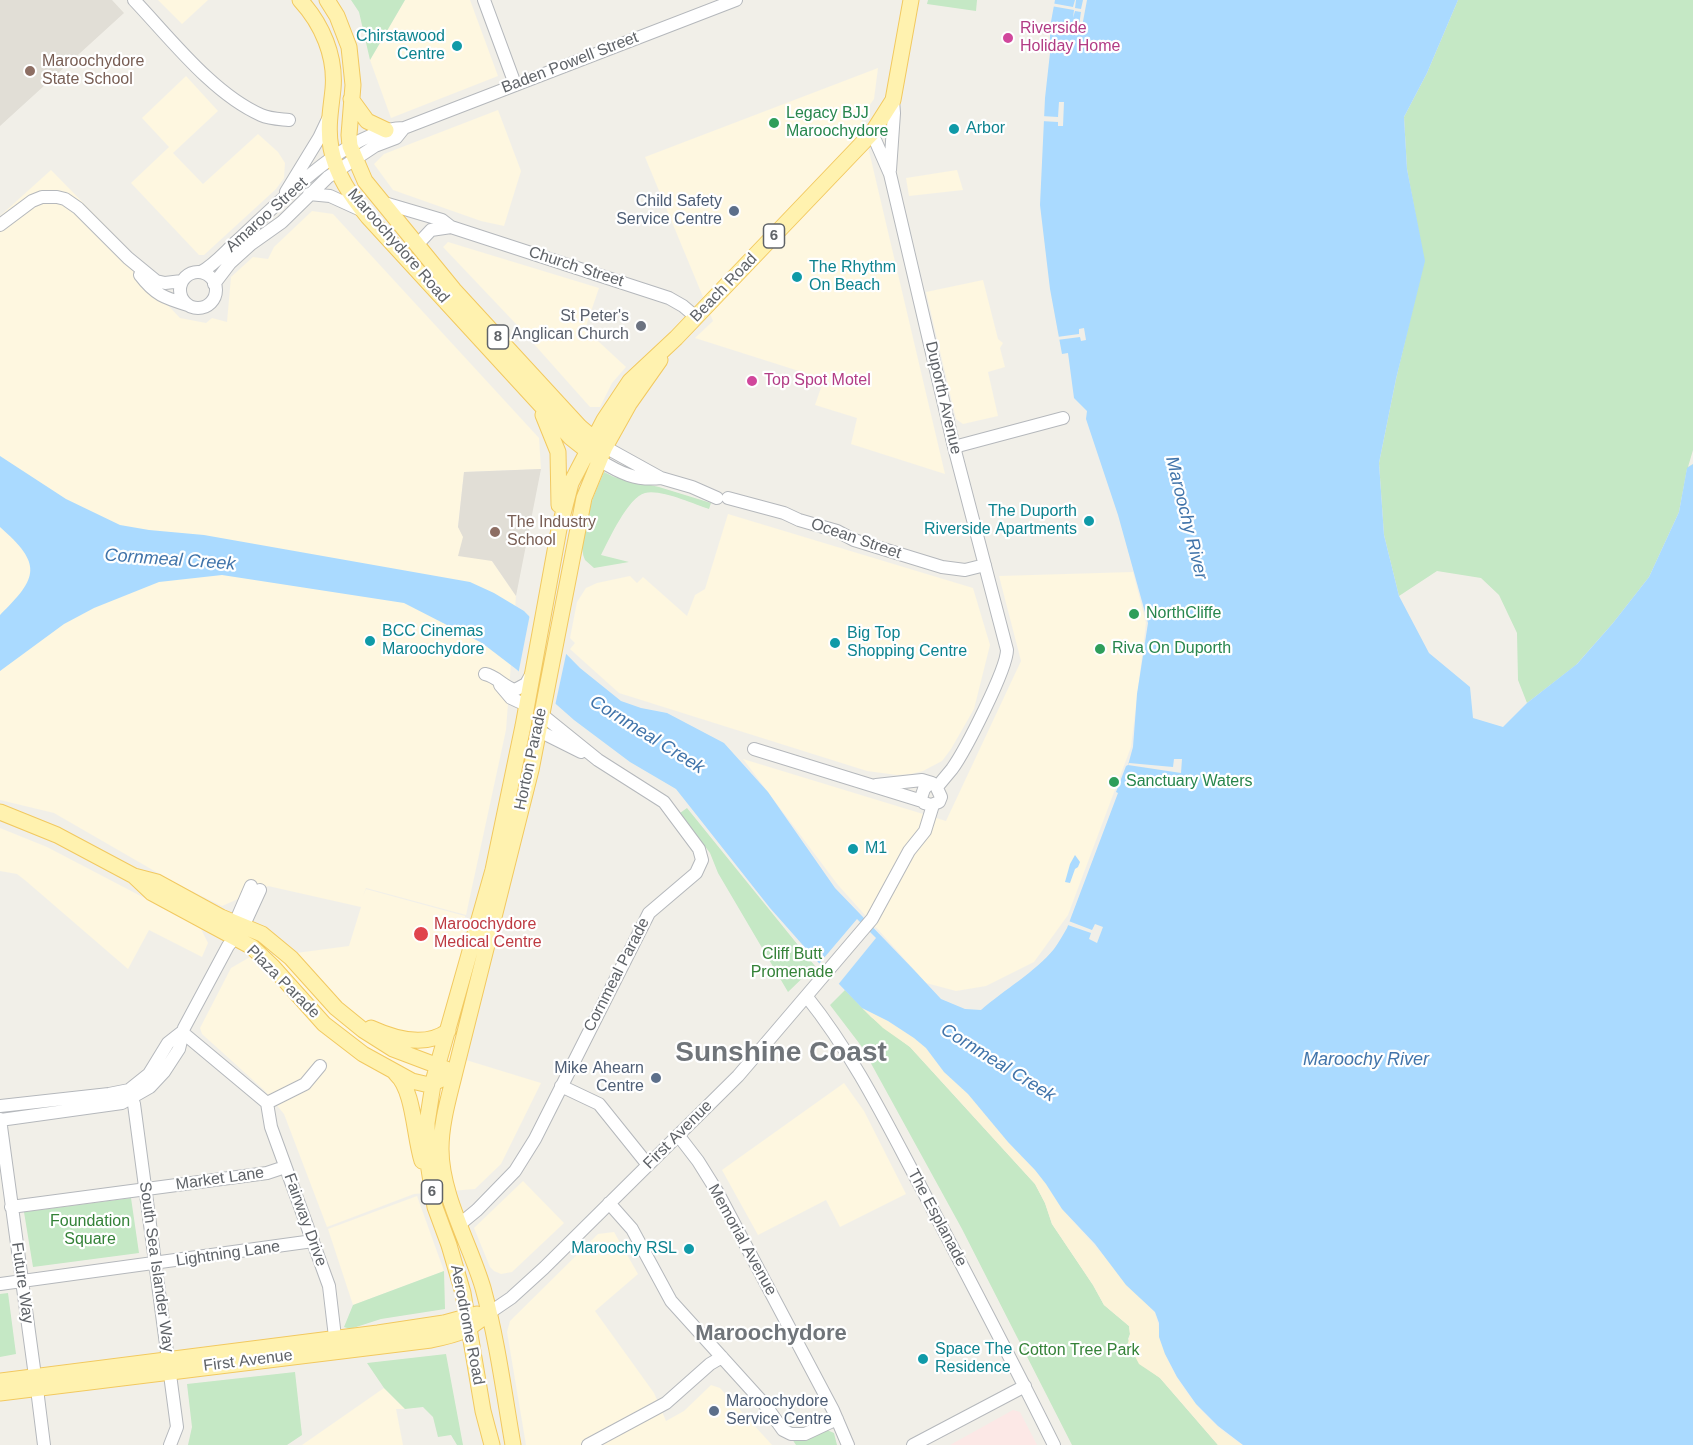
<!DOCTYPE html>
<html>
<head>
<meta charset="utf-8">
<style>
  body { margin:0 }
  canvas { display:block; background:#f1efe8 }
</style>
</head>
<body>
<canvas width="1693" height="1445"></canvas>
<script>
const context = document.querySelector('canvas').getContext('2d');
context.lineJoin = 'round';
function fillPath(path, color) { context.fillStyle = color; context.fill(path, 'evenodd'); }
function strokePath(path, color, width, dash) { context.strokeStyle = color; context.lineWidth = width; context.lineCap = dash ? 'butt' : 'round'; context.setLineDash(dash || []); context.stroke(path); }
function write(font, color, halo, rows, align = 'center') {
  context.font = font + ' Helvetica,sans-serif'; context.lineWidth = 4.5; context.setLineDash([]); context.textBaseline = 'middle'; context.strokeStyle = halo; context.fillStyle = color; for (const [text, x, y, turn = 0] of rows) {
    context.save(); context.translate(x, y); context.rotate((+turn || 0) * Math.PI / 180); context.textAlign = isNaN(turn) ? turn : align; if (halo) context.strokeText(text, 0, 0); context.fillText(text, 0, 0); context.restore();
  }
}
fillPath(new Path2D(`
  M158,0h50l-26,24z
  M405,0h65l28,76 -107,42 -21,-58z
  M878,68l-4,31 -13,18 84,357 -94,-30 6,-26 -42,-13 9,-26 -129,-41 18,-17 -68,-164z
  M186,76l32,35 -45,42 30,31 55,-50 20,18 7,11 -1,15 -8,11 -72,66h-5l-68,-72 38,-36 -27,-29z
  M498,110l23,61 -17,55 -23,-5 -88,-31 -19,-26 10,-10z
  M51,170l109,111v16l20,21 26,5 6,-5 15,4 4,-45 22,-20 15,2 6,-12 38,-36 21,3 206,224 2,31 -77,3 -6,55 34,34 24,35 -10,134 -40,185 -100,-27 -3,8 3,-7 99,27 1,144 75,23 -40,81 -26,25 -61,5 -87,33 -43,-113 -20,-24 -62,-56 -2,-6 31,-60 19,-11 46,-4 53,-7 12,-39 -93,-21 -46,20 -45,-22 -123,-71 -54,-13v-584z
  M957,170l6,20 -54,6 -3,-18z
  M448,242l151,46 -14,41 41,38 -14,16 -12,24h-10l-73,-82 -74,-78z
  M983,280l15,59 5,4 -3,5 5,19 -17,5 10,44 -35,8 -7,-5 -30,-127z
  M728,514l245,74 17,57 -16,64 -23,40 -9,12 -19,10 -12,3 -14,1 -30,-4 -248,-78 -49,-44 5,-6 -5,-5 7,-36 9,-14 11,-5 33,-7 7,7 6,-6 44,39 8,-21 10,-6z
  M1133,572l13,51 -15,124 -63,168 -34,47 -48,24 -30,5 -30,-8 -88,-98 -95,-126 203,62 75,-160 -22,-85z
  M0,828l47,19 153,80 8,16 -6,14 -53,-27 -21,39 -102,-88 -9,-7 -17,-3z
  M844,1083l20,28 42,83 -66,33 -14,-27 -68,35 -36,-65z
  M523,1181l41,42 -52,49 -11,2 -7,-3 -4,-4 -16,-39z
  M417,1196l27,75 -91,34 -25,-76z
  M614,1232l24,42 -43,37 59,82 12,28 18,-10 27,-26 9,3 52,57h-246l-19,-113 3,-11 88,-87z
  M384,1388l21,21h-9l7,36h-101z`), '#fef7e0');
fillPath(new Path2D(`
  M0,0h112l12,13 -124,113z
  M541,469l-25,127 -24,-35 -34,-5 5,-19 -5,-10 6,-55z`), '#e1ded6');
fillPath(new Path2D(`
  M1013,1410l7,2 17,33h-87z`), '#fce8e6');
fillPath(new Path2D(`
  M351,0h54l-35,60 -11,-48z
  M928,0h49l-1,11 -49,-7z
  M1458,0h235v450l-5,17 5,-3 -6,5 -8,43 -30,65 -36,46 -37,42 -49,38 -9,-23 -1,-47 -18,-38 -18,-17 -44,-7 -38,25 -15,-61 -5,-72 17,-84 28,-118 -17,-92 -3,-52 23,-44z
  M604,472l10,5 45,10 52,16 -2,6c-16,-5 -48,-20 -64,-16 -17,4 -36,47 -44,62l28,7 -35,6 -9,-8c-10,-23 9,-65 19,-88z
  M687,808l128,158 -27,26 -70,-119 -8,-20 -30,-40z
  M845,990l26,27 39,30 125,137 10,19 7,21 41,61 11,20 25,21 1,8 -2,5 20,30 12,9 58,67h-146l-110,-216 -100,-182 -32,-42z
  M131,1198l8,55 -106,14 -9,-55z
  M444,1271l1,38 -64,10 -31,10 -6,-2 9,-22z
  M8,1293l8,61 -16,3v-63z
  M446,1354l17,91h-6l-6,-10 -13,2 -5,-20 -10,-10 -18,2 -21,-21 -17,-25z
  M295,1372l7,63 -15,10h-99l4,-18 -5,-43z
  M827,1430l7,3 3,12h-41l-4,-6h17z`), '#c5e8c5');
fillPath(new Path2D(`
  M862,1008l26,13 26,17 12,10 18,24 24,22 40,48 27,28 11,14 16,25 93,104c5,13 4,27 10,40 15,37 44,71 78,92h-25l-58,-67 -21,-14 -11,-21 2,-9 -1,-8 -25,-21 -11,-20 -41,-61 -7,-21 -10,-19 -125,-137 -27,-19z`), '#fbf3d9');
fillPath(new Path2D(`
  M1055,0h403l-31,73 -23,44 3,52 18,92 -29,118 -17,84 5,72 15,61 30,57 41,34 3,31 30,9 24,-24 50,-39 36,-41 36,-46 30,-65 8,-44 6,-4v981h-450l-25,-19 -22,-22 -19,-27 -12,-23 -6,-17v-14l-4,-11 -29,-27 -31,-41 -33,-35 -16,-25 -11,-14 -27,-28 -40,-48 -24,-22 -18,-24 -12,-10 -26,-17 -26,-13 -46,-48 -46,-52 -94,-119 -46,-27 -56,-42 -58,-51 -34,-26 -78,-40 -182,-28 -63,7 -65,26 -30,16 -64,47v-56c39,-38 42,-51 0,-88v-71l66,43 54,26 29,5 55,5 266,47 24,11 30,18 56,57 41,33 20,7 26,5 57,30 44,49 67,96 79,82 27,29 24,10 16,1c23,-20 54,-38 73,-61 5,-7 9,-14 13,-21l51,-135 -2,-1 10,-26 2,-1 5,-18 4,-53 11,-71 -30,-108 -32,-96 1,-8 -13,-13 -6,-45 -6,1 -12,-65 -10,-84 5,-107 5,-45v-26z
  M1075,855l5,7 -2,5 -3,2 -5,14 -5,-1 5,-18z`), '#aadaff');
fillPath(new Path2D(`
  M1075,0h1l-1,8 6,1 2,-9h4l-6,32h-3l3,-20 -6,-1 -2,7 1,-8 -23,-4v-3l22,4z
  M1059,102h5l-1,24h-5v-4l-17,-1v-5l17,1z
  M1084,328l2,12 -5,1 -1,-4 -23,3v-3l22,-3v-5z
  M530,614l37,36 -12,56 -37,-31z
  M1174,759h8l-1,14 -53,-8 1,-2 44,4z
  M857,919l19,19 -39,48 -19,-21z
  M1066,920l26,10 3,-6 8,3 -6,16 -8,-4 2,-6 -26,-9z`), '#f1efe8');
const minor = new Path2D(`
  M134,0c36,38 79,94 127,115 9,4 19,4 28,5
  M484,0l31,84
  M872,133l18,41 64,273 53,203c0,19 -42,101 -55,119 -5,6 -10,12 -15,18
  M890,170l4,-57 -1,-13
  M286,192l33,-54 9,-19
  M309,194l21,2 33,15
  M381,202l61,18 9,7 218,71 14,8 13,11
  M0,225l32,-24 10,-4h15l8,2 13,9 50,50 28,23 9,2 17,-2
  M417,245l14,-15 20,-3
  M201,272c13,-7 24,-20 35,-30 40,-36 112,-114 168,-114l332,-128
  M180 290a18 18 0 1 1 36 0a18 18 0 1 1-36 0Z
  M140,275c15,20 25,23 48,30
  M214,284l16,-21 21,-19 31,-22 46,-45 47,-31 21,-8 8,-10
  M605,447l56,31 31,9 25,11
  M954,447l109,-29
  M599,460c21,13 37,21 62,18
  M728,498l56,15 15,7 38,11 17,9 88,27 23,3 20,-5
  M485,674c11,2 19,13 30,16l11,-6 5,-9
  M500,685l11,13 15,7
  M539,731l42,21
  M754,749l168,52
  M930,783l6,3 5,11 -2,5 -8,3 -7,-2 -3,-5 3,-9z
  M876,785l46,-5 10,3
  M232,930l19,-44
  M807,997c48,60 81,129 117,196 44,84 88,167 130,252
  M182,1032l85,71
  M561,1086l38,18 49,61
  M129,1090l5,14 37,278 6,45 -7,18
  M267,1103l4,24 58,159 6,51
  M267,1103l38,-19 15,-18
  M0,1106l109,-12 20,-4 20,-16 19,-31 14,-11
  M0,1119l35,257
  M0,1120l122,-17 28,-16 14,-15 15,-23 5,-21 44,-82 15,-19 17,-37
  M678,1135l20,26 20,32 115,217 15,35
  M609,1203l23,26 39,72 95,105 17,24 8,4h14l32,-15
  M11,1207l256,-34 18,-6
  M460,1224l17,-14 38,-39 20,-32 114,-226 47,-40 6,-13 -3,-11 -35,-47 -66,-42 -57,-46
  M0,1284l313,-43
  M489,1313l22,-15 33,-30 194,-192 134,-157 37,-68 16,-20 8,-26
  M37,1389l7,56
  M588,1445l78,-42 44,-39 12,-7
  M913,1445l112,-59`);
const major = new Path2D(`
  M300,0c22,24 36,56 33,89 -2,20 -6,39 -2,59 5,27 20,48 37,69l202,220 24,19
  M327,0l10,16 12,31 4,38 -4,50 1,11 15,35 89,109 126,137 20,17
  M351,99l16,22 19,9
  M543,415l15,37 1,53
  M0,812l57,23 77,41 23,6 64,35 41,17 29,24 45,50 27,22 30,19 53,20
  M134,876l18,17 100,54 21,20 51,57 39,30 49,27 17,4 13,-6
  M371,1028c24,11 54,20 77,3
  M396,1074c18,16 18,62 26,87
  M0,1381l378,-48 66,-10 33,-9
  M0,1393l431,-53c29,-6 35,-8 58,-27
  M492,1445l-9,-34 -20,-118 -14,-48 -14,-38 -7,-44 -1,-40 7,-45 59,-208 30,-144 36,-197 12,-46 33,-63 26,-39 46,-43 196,-205 21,-33 18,-100
  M513,1445c-9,-52 -16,-106 -30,-157 -13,-44 -42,-93 -42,-139 0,-26 8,-52 14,-77l76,-302 53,-272 21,-51 24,-43 31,-44`);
strokePath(minor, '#b5b8bc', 14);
strokePath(major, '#f2c960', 17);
strokePath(minor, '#fff', 12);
strokePath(major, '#fff2af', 15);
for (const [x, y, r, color] of [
  [1008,38,6,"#d1479c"],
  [457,46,6,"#0f9aa8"],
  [30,71,6,"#8d6e63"],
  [774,123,6,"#2e9e5b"],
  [954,129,6,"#0f9aa8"],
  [734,211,6,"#5c6f8a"],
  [797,277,6,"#0f9aa8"],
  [641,326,6,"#6b7280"],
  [752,381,6,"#d1479c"],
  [1089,521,6,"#0f9aa8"],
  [495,532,6,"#8d6e63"],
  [1134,614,6,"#2e9e5b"],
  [370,641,6,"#0f9aa8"],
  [835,643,6,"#0f9aa8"],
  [1100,649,6,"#2e9e5b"],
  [1114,782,6,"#2e9e5b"],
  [853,849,6,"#0f9aa8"],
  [421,934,8,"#e0444e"],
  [656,1078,6,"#5c6f8a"],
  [689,1249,6,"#0f9aa8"],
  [923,1359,6,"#0f9aa8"],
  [714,1411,6,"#5c6f8a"]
]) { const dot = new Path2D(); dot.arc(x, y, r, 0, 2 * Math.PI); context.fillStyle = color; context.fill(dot); strokePath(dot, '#fff', 2); }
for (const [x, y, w] of [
  [774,236,21],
  [498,337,21],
  [432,1192,21]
]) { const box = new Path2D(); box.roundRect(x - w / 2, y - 12, w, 24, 4.5); context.fillStyle = '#fff'; context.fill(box); strokePath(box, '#5f6368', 1.5); }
write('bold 15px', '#5f6368', null, [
  ["6",774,236],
  ["8",498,337],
  ["6",432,1192]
]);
write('16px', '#b23c85', '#fff', [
  ["Riverside",1020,29],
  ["Holiday Home",1020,47],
  ["Top Spot Motel",764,381]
], 'left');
write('16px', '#0d838f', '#fff', [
  ["Chirstawood",445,37,"right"],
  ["Centre",445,55,"right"],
  ["Arbor",966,129],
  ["The Rhythm",809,268],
  ["On Beach",809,286],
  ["The Duporth",1077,512,"right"],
  ["Riverside Apartments",1077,530,"right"],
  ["BCC Cinemas",382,632],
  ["Maroochydore",382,650],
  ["Big Top",847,634],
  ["Shopping Centre",847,652],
  ["M1",865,849],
  ["Maroochy RSL",677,1249,"right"],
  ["Space The",935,1350],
  ["Residence",935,1368]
], 'left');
write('16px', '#785e54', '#fff', [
  ["Maroochydore",42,62],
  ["State School",42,80],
  ["The Industry",507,523],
  ["School",507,541]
], 'left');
write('16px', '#5f6368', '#fff', [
  ["Baden Powell Street",570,63,-21],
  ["Amaroo Street",267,215,-42],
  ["Maroochydore Road",398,246,49],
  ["Church Street",576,267,18],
  ["Beach Road",724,288,-46],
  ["Duporth Avenue",943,398,77],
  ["Ocean Street",856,539,19],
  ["Horton Parade",531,759,-78],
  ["Cornmeal Parade",617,975,-63],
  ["Plaza Parade",283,982,45],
  ["First Avenue",678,1135,-45],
  ["Market Lane",220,1179,-8],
  ["The Esplanade",937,1218,62],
  ["Fairway Drive",305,1220,70],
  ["Memorial Avenue",742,1240,61],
  ["Lightning Lane",228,1254,-8],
  ["South Sea Islander Way",156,1267,82],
  ["Future Way",22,1283,82],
  ["Aerodrome Road",467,1325,79],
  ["First Avenue",248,1361,-7]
]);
write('16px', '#27864d', '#fff', [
  ["Legacy BJJ",786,114],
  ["Maroochydore",786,132],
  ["NorthCliffe",1146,614],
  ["Riva On Duporth",1112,649],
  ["Sanctuary Waters",1126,782]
], 'left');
write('16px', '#4e5e75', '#fff', [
  ["Child Safety",722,202],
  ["Service Centre",722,220],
  ["Mike Ahearn",644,1069],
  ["Centre",644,1087],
  ["Maroochydore",726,1402,"left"],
  ["Service Centre",726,1420,"left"]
], 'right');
write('16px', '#5b616d', '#fff', [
  ["St Peter's",629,317],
  ["Anglican Church",629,335]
], 'right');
write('16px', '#be3a42', '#fff', [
  ["Maroochydore",434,925],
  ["Medical Centre",434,943]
], 'left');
write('16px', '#348238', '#fff', [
  ["Cliff Butt",792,955],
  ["Promenade",792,973],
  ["Foundation",90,1222],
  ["Square",90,1240],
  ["Cotton Tree Park",1079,1351]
]);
write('italic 18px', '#4174aa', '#fff', [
  ["Maroochy River",1186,518,76],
  ["Cornmeal Creek",170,560,4],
  ["Cornmeal Creek",647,735,32],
  ["Maroochy River",1366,1060],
  ["Cornmeal Creek",998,1063,32]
]);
write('bold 22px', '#70757a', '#fff', [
  ["Maroochydore",771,1334]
]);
write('bold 28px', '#70757a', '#fff', [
  ["Sunshine Coast",781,1053]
]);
</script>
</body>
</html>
